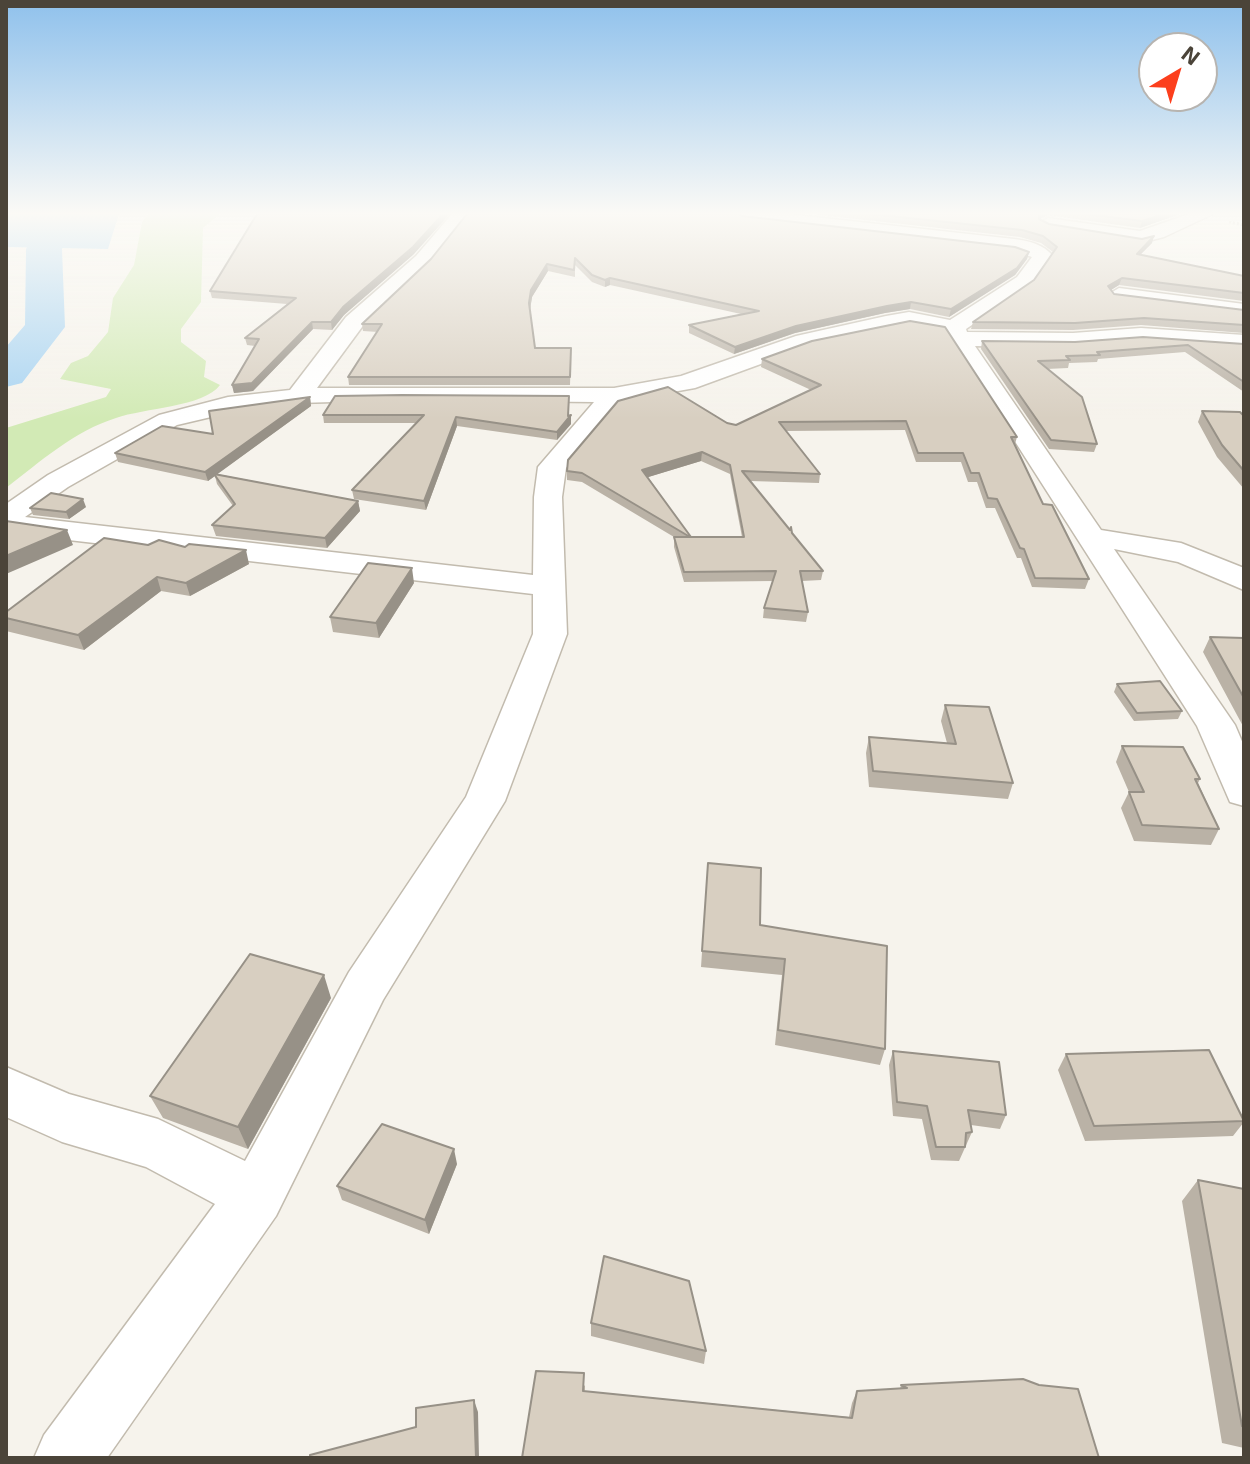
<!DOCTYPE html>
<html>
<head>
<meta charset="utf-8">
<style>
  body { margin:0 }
  #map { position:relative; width:1250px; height:1464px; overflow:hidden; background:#f6f3ec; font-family:"Exo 2",sans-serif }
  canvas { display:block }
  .frame { position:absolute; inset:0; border:8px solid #4b4439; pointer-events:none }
  .north { position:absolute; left:1138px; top:32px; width:80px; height:80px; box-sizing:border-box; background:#fff; border:2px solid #b7b4b0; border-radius:50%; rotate:38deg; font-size:22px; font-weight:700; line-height:32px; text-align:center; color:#4b4439 }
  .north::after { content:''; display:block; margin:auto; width:28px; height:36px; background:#fc3f1d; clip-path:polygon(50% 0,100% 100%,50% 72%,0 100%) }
</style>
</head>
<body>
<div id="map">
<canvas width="1250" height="1464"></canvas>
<div class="frame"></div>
<div class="north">N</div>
</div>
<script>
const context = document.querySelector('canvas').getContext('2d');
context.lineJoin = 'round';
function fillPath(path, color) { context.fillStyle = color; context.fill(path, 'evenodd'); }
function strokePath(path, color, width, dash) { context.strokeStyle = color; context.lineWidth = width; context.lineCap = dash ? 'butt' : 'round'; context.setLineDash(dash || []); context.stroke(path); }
fillPath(new Path2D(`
  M148,214h72l-17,14 -2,74 -20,27v13l25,19 -2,16 16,8c-16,22 -76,23 -104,33 -42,13 -76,44 -110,70v-60l100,-31 5,-8 -51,-10 11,-16 17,-7 20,-24 5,-34 21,-33 8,-43z`), '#d2eab5');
fillPath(new Path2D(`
  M9,214h110l-11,35 -102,-2v-29z`), '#a9d4f2');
fillPath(new Path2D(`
  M44,214h32l-14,35 3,78 -43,56 -16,4v-40l19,-22 1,-76z`), '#a9d4f2');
const minor = new Path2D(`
  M452,214h18l-40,50 -68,63 -45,61h297l67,-12 115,-40 90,-20 23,-4 41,8 67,-43 15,-20 -18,-6 -272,-32 -9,-5h54l227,25c15,2 29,5 39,17l-22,29 -65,44 1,3 106,1 68,-5 103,7v14l-103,-7 -68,5 -98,-1 126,184 80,13 63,25v22l-66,-28 -64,-13 121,176 9,21v60l-14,-4 -33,-76 -252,-394 -36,-6 -23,4 -76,16 -115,42 -73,13 -56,67 -4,29 5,137 -62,167 -122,199 -107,216 -169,242h-73l10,-23 171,-231 -69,-37 -84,-25 -56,-25v-50l63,27 89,25 87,42 104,-189 117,-175 67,-163v-40l-516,-60 -11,-3v-27l42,-29 111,-60 69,-18 62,-7 56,-73 70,-61zM403,400l191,2 -56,65 -4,30 -1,78 -508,-58 43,-30 109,-62 51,-12 70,-10z
  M1189,214h24l-49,23 -24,6 -92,-15 -9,-5 9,-5 92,13z
  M1119,288l125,16v12l-132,-18 -3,-4z`);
strokePath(minor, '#c2bbae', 3);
strokePath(new Path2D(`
  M1229,222l15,3`), '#c4b79f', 3, [2, 2]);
fillPath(minor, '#fff');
fillPath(new Path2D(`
  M812,214h368l-40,14 -92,-13 -8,4 9,5 103,19 -12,12 104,21v25l-125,-16 -8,5 3,4 130,16v23l-103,-8 -68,5 -102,-1 2,-7 61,-42 19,-28 -12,-9 -21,-6z
  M742,216l287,36 -2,7 -12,16 -66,42 -39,-8 -25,4 -90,20 -61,21 -45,-21v-8l52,-11 -131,-29 -5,2 -13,-5 -17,-17v12l-27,-6 -16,26 -2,12 5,39 36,8 -1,29h-221l-1,-8 30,-45 -15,-1 -1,-7 69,-65z
  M414,254l-70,61 -12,15 -19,-1 -60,62 -19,2 -2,-8 23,-39 -8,-1 -2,-7 42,-34 -75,-6 -2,-7z
  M982,341l262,3v48l-59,-40 -87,7 -1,3 -28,1 -1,5 -21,1 50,75 -3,8 -45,-3 -68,-100z
  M762,359l255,78 -2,7 28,60 46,75 -4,10 -53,-2 -11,-29h-4l-22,-50h-9l-9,-26h-9l-7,-20h-45l-11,-32 -119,1 34,43 -1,9 -69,-2 73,90 -2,9 -19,1 6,31 -2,10 -43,-4 1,-10 9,-27 -89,1 -10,-35v-10l-92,-55 -15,-2v-9l160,-48 9,2 75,-35 -50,-23zM701,461l29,13 12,63h-51l-43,-60z
  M310,397l1,9 -94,68 141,27 2,10 -33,37 -111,-12 -4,-11 21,-19 -16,-22 -2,-8 -7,5 -90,-19 -3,-9 98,-19z
  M1202,411l42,5v73l-27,-32 -19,-35z
  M323,415h248v9l-14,16 -100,-14 -31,84 -72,-11 -2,-9 64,-67h-92z
  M86,507l-17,12 -36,-4 -3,-7z
  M148,545l101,19 -59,32 -29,-5 -77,59 -78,-19v-19z
  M414,583l-35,55 -46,-6 -3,-15z
  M1210,637l34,1v90l-41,-76z
  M1117,684l65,27 -4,8 -44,2 -20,-29z
  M945,705l68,78 -5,16 -139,-12 -3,-34 3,-16 78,6 -6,-22z
  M1122,746l78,33 -2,4 21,46 -8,16 -77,-4 -13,-33 8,-16 -13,-30z
  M708,863l52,62 125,124 -5,16 -105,-20 7,-70 -81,-8z
  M331,998l-83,151 -85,-31 -13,-22z
  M893,1051l113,64 -6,14 -29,-4 1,7 -13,29 -28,-1 -9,-41 -29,-3 -4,-51z
  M1066,1054l178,66v2l-11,14 -148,5 -27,-71z
  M457,1164l-28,70 -87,-34 -5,-14z
  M1198,1180l46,9v259l-22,-5 -40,-242z
  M591,1323l115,28 -2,13 -113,-28z
  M585,1385v6l264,26 3,-14 5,-12 43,-2 1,-4 198,73h-577z`), '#bab2a6');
fillPath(new Path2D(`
  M443,214h7l-36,40 -70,61 -12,15 -1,-8 12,-15z
  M1039,214h10l-11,6z
  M1164,214h16l-40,14 2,-7z
  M1154,236l-2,7 -18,18 3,-7z
  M1029,252l-2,7 -12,16 -66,42 2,-8z
  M547,264l1,7 -16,26 -2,13 1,-20z
  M610,278v7l-5,2v-7z
  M1122,278l-3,7 -13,8 2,-7z
  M911,302l-1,7 -25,4 -90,20 -61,21 1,-7 61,-21 91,-20z
  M312,322l1,7 -60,62 -19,2 -2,-8z
  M569,396v22l2,-3v9l-14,16v-8z
  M310,397l1,9 -103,75 -3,-9z
  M456,417l1,9 -31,84 -2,-9z
  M702,452l-1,9 -59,18v-9z
  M83,499l3,8 -17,12 -3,-7z
  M358,501l2,10 -33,37 -2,-10z
  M67,530l6,15 -67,29v-18z
  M246,550l3,14 -59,32 -4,-13z
  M412,568l2,15 -35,55 -3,-15z
  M157,577l4,14 -77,59 -6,-15z
  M324,975l7,23 -83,151 -10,-22z
  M454,1149l3,15 -28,70 -4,-14z
  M474,1400l4,12 1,46h-3z`), '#979187');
const building = new Path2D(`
  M257,214h186l-30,33 -70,60 -12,15h-19l-60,61 -20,2 27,-46 -14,-1 51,-40 -86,-7z
  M467,214h272l3,2 273,31 14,5 -12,16 -66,41 -40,-7 -24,4 -91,20 -61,21 -46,-22 70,-14 -149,-33 -5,2 -13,-5 -17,-17 -1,12 -27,-6 -16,26 -2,13 6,45h36l-1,29h-222l34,-53h-20l69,-65z
  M871,214h168v5l10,5 93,15 12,-3 -17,18 107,22v17l-122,-15 -14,8 6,8 130,16v15l-100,-7 -69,5 -102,-1 61,-42 23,-33 -14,-11 -21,-6z
  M1087,214h77l-22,7z
  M910,321l35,6 72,110h-6l32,67 9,1 37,74 -54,-1 -11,-29 -4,-1 -23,-49 -9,-1 -9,-25h-8l-8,-20h-45l-12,-32 -127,1 41,52 -78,-3 48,59 1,-3 1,6 31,38h-23l8,41 -44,-4 12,-37 -92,1 -10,-35h16l-108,-64 -15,-2 1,-11 50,-59 50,-14 59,36 9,2 85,-40 -59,-26 50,-18zM702,452l28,13 14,72h-53l-49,-67z
  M1143,337l101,7v38l-56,-37 -91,7 3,3 -34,1 4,4 -32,1 44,36 15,47 -46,-4 -69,-99 93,1z
  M402,395l167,1 -1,20 3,-1 -14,17 -101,-15 -32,84 -72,-11 72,-75h-101l12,-19z
  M310,397l-105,75 -90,-19 47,-27 51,8 -4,-23z
  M1202,411l38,1 4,4v55l-22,-26z
  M214,474l144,27 -33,37 -113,-13 23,-21z
  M51,493l32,6 -17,13 -36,-4z
  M6,521l61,9 -61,26z
  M104,538l44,7 11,-5 26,7 4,-3 57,6 -60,33 -29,-6 -79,58 -72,-17v-6z
  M368,563l44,5 -36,55 -46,-6z
  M1210,637l34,1v60z
  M1160,681l22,30 -45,2 -20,-29z
  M945,705l44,2 24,76 -140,-12 -4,-34 87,7z
  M1122,746l61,1 17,32h-5l24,50 -77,-4 -13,-33h15z
  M708,863l53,5 -1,57 127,21 -2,103 -107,-19 7,-71 -83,-8z
  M250,954l74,21 -86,152 -88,-31z
  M1209,1050l35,71 -150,5 -28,-72z
  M893,1051l106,11 7,53 -38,-5 4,22 -6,1 -1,14h-29l-9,-41 -30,-4z
  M382,1124l72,25 -29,71 -88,-34z
  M1198,1180l46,9v238l-2,-1z
  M604,1256l85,25 17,70 -115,-28z
  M536,1371l48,2 -1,18 269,27 5,-27 50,-3 -6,-3 122,-6 16,6 39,4 21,69h-577z
  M474,1400l2,58h-166v-3l106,-28v-19z`);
fillPath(building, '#d8cfc1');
strokePath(building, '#979187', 2);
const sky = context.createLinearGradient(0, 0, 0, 419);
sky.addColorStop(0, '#8fc1ec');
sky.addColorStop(0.51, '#fbfaf6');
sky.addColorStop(1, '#fbfaf600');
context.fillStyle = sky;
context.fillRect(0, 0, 1250, 419);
</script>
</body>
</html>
